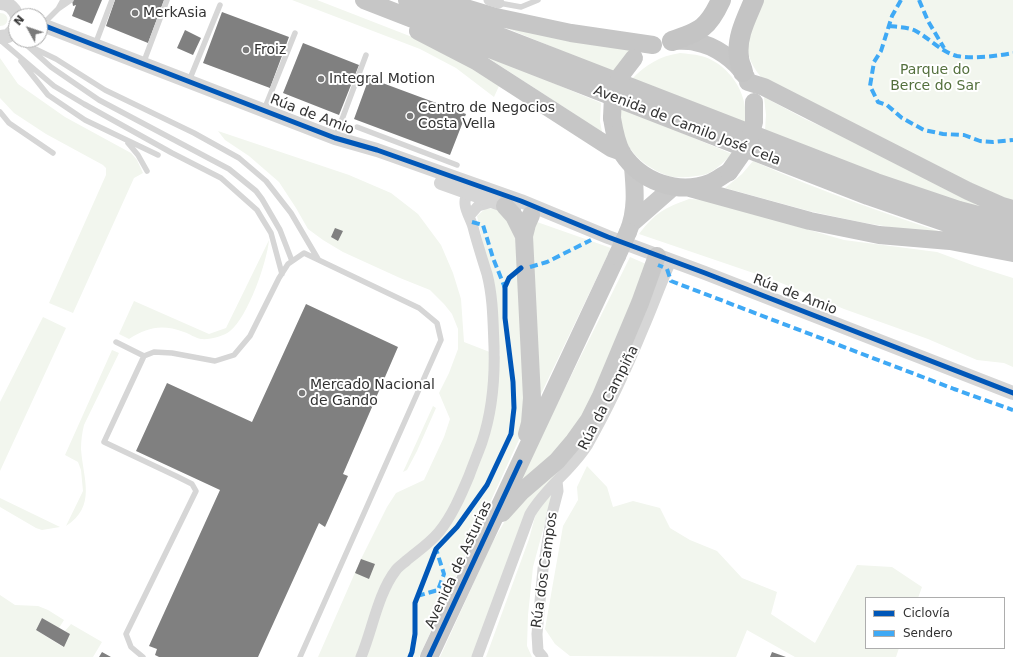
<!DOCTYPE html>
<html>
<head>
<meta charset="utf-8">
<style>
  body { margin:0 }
  #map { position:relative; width:1013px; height:657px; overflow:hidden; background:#fff; font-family:"DejaVu Sans",sans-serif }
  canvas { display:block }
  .legend { position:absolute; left:865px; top:597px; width:140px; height:52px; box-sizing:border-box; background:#fff; border:1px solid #adadad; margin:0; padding:5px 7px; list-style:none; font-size:12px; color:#323232 }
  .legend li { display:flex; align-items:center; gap:8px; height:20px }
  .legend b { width:20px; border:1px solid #adadad }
  .north { position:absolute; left:8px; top:8px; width:40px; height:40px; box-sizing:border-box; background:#fff; border:1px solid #adadad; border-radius:50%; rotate:310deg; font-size:11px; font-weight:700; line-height:16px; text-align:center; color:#323232 }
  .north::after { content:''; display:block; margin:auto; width:14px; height:18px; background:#7a7a7a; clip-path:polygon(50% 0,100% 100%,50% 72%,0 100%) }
</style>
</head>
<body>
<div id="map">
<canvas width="1013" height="657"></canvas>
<ul class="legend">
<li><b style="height:5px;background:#0057b8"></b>Ciclovía</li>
<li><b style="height:5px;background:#3fa9f5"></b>Sendero</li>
</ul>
<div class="north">N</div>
</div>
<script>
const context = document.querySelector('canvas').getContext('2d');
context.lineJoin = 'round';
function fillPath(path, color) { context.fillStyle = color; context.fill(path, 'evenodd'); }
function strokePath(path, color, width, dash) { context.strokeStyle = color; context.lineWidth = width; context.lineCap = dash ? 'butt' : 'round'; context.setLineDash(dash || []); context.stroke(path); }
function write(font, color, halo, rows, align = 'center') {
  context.font = font + ' "DejaVu Sans",sans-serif'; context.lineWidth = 4; context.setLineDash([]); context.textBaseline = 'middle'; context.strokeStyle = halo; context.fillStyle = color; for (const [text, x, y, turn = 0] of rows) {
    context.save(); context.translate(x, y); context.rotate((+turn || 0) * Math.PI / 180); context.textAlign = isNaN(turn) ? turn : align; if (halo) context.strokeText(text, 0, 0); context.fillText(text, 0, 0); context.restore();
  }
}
fillPath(new Path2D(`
  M292,0h25l108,42 33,17 41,27 -5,11 -38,-29 -36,-19z
  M764,0h249v204l-252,-127c-24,-29 -11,-47 3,-77z
  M0,13c10,0 10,13 0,13z
  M504,27l129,21 -20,24z
  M479,52l122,51 -1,18 2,11z
  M680,53c7,1 14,1 21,3 21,5 39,26 43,46 2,8 1,15 1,22l-113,-45c13,-14 28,-23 48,-26z
  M0,58l18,26 47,33 66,36 6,7 6,13 -9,5 -61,135 -24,-10 57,-128v-7l-3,-3 -57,-31 -32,-21 -14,-15z
  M764,97l41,22 85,39 94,49 -17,-2 -62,-20 -140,-55 1,-15z
  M620,107l112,47c-7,7 -14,14 -23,19 -6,3 -15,3 -21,4 -6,0 -13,1 -19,-1 -16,-5 -34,-17 -42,-33 -5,-11 -6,-24 -7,-36z
  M218,131l131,44 42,18 27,21 23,31 12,28 8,26 3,43 36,14 -7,-67 -16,-73 8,-7 10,-1 42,14 74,26 -95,198 -97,211h-101l43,-98 26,-52 9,-14 28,-13 20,-43 6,-18 -11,-26 10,-20 9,-24v-20l-6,-15 -8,-10 -14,-14 -30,-12 -57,-26 -20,-12 -15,-11 -12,-21 -17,-26 -30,-26 -24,-16z
  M753,161c69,31 141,56 213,79l-106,-18 -51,-11 -84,-23 17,-14z
  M689,199l17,1 138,40 93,12 38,14 38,12v89l-9,-4 -27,-3 -49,-21 -84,-30 -70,-29 -135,-46c16,-21 25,-26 50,-35z
  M269,240c-2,22 -21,77 -39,91 -6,5 -20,9 -29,8 -6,-1 -11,-5 -17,-7 -22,-8 -36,-5 -55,7l-10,-5 15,-33 75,33 17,-6z
  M630,257l16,7 -49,127 -25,43 -22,27 -34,26z
  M43,317l23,11 -66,143v-69z
  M112,350l7,3 -35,72c-2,8 -3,16 -3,24 2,30 16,57 -15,77l17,-35 -2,-21 -3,-8 -13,-7z
  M433,406l3,2 -19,43 -10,19 -4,2z
  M561,462l7,3 -26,25 -70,167h-32l51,-112 15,-26z
  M587,466l20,21 6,20 20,-6 27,7 10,20 20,12 27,11 25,27 35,14 -6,22 44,29 42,-78 35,2 30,20 -4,11h-52v50h33l-3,9h-101l-48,-27 -11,27 -166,-1 -15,-12 -10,-15 18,-103 15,-26 -1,-13z
  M553,493l-20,74 -5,48 -1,31 5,11h-46l43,-118 7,-26 5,-9z
  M0,498l60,29 -18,3 -6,-2 -36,-21z
  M0,595l15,10 23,1 10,4 16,10 -5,8 -17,-10 -6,12 27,17 7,-13 -5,-3 6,-7 31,18 -9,15h-93z`), '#f2f6ee');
fillPath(new Path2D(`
  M72,0h30l-10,24 -20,-8 4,-11 -3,1z
  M115,0h49l-16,43 -42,-17z
  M222,12l67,25 -19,51 -67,-25z
  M185,30l16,8 -8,17 -16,-7z
  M303,43l56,22 -20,50 -56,-22z
  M369,78l97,36 -16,41 -96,-36z
  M335,228l8,3 -5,10 -7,-4z
  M306,304l92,43 -55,127 5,2 -23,51 -6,-4 -61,134h-99l-4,-2 2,-6 -8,-3 71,-156 -84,-39 31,-68 85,39z
  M361,559l14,5 -6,15 -14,-6z
  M42,618l28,16 -6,13 -28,-17z
  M102,652l9,5h-12z
  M772,652l14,5h-16z`), '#808080');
strokePath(new Path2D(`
  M499,2v1l22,4 17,-7
  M58,9l13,-9
  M43,24l15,-15 5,-9
  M0,40l54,46 30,18 88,49 49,25 36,32 6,10 8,13 11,41
  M21,40l30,27 48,33 130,69 27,22 6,8 18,31 12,31
  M25,44l31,15 49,31 89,43 45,25 27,23 25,32 27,46
  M95,45l17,-45
  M21,61l27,34 37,25 73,35
  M143,64l24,-64
  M189,81l31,-76
  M264,110l31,-77
  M0,112l9,11 44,30
  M357,127l100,38
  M335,138l31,-83
  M128,143l10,12 9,16
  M116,342l28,14
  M143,657l-12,-10 -5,-13 70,-143 -4,-7 -16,-8 -72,-34 40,-86 10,-4 18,1 43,8 19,-6 16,-19 29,-58 9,-14 16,-11 115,55 18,15 4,17 -141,317`), '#d6d6d6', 5.5);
strokePath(new Path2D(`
  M489,0l10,3
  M471,214l7,-8 14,-4
  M361,657c11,-26 17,-64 35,-87 3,-4 8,-7 11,-10 11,-9 23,-17 32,-28 13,-16 22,-37 30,-56 4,-11 9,-23 13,-34 10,-30 13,-65 12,-96 -1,-24 -1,-49 -7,-72 -5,-16 -10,-31 -14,-47 -3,-11 -13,-23 -5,-34
  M477,657l53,-143c16,-27 42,-44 58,-70 21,-37 39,-76 55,-115 10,-23 18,-46 28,-68
  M543,657l-5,-6 -1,-17 6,-65 9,-55 6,-23 -1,-10`), '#d6d6d6', 11);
strokePath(new Path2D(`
  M0,3c9,0 14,5 17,13
  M40,24l295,114 42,12 144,51 87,36 97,36 308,120
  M0,37l8,-1 8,-8
  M441,183l73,26`), '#d6d6d6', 14);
strokePath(new Path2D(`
  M505,206l9,10 10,20
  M633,222l40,-35
  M628,232c9,-21 7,-43 5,-65
  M527,434l3,-11 2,-25 -8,-162 3,-12 4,-9
  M502,513l19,-21 36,-31 17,-20 15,-21 12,-24 39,-93 17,-47
  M429,657l188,-401`), '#c9c9c9', 18);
strokePath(new Path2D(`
  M364,0l504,196 90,31 55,13
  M407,0l469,182 83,28 54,14
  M439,0l57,17 75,16 82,12
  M418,31l58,30 135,87 11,4
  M672,41c7,0 15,-1 23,1 19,3 41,18 51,35
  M748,82l16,5 204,104 34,15 11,3
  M612,118c2,12 4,24 10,35 19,29 56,42 88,30 7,-3 13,-8 19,-11
  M690,188l120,33 69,14 71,6 63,12`), '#c6c6c6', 18);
strokePath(new Path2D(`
  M672,41c29,-10 36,-13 49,-41
  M743,72c-1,-5 -4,-10 -4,-15 -3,-20 8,-40 15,-57`), '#c4c4c4', 20);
strokePath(new Path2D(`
  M617,256l11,-24`), '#c9c9c9', 18);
strokePath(new Path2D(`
  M612,118l1,-22 8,-21 13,-17
  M729,172l19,-27 6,-23v-20`), '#c6c6c6', 18);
strokePath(new Path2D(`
  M901,0l-9,16 -11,35 -7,11 -4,24 8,16 9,3 15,13 22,12 19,4 21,1 16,6 13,1 20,-2
  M919,0l9,21 16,27
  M889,26c9,1 17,1 25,4 14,7 27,22 43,26 15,3 41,0 56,-3
  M472,222l11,3 10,33 12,30
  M658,265l5,2
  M530,267l17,-5 44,-22
  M667,269l4,12 283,108 59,21
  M417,596l21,-6 6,-16 -8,-25`), '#3fa9f5', 4, [8, 4]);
strokePath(new Path2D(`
  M40,24l295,114 42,12 144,51 87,36 97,36 308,120
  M410,657l2,-5 3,-18v-31l21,-54 21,-22 30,-42 24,-51 3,-26 -1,-26 -8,-64v-31l4,-9 12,-10
  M429,657l91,-195`), '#0057b8', 5);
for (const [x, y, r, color] of [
  [135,13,4,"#7a7a7a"],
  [246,50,4,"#7a7a7a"],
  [321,79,4,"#7a7a7a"],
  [410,116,4,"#7a7a7a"],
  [302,393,4,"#7a7a7a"]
]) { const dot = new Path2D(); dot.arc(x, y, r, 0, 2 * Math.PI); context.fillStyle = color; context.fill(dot); strokePath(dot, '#fff', 1.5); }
write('14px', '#323232', '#fff', [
  ["MerkAsia",143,13],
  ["Froiz",254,50],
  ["Integral Motion",329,79],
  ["Centro de Negocios",418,108],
  ["Costa Vella",418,124],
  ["Mercado Nacional",310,385],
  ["de Gando",310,401]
], 'left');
write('14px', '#54703d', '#fff', [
  ["Parque do",935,70],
  ["Berce do Sar",935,86]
]);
write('14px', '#323232', '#fff', [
  ["Rúa de Amio",312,115,21],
  ["Avenida de Camilo José Cela",687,126,21],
  ["Rúa de Amio",795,295,21],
  ["Rúa da Campiña",609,398,-63],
  ["Avenida de Asturias",459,565,-65],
  ["Rúa dos Campos",545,570,-82]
]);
</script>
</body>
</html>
